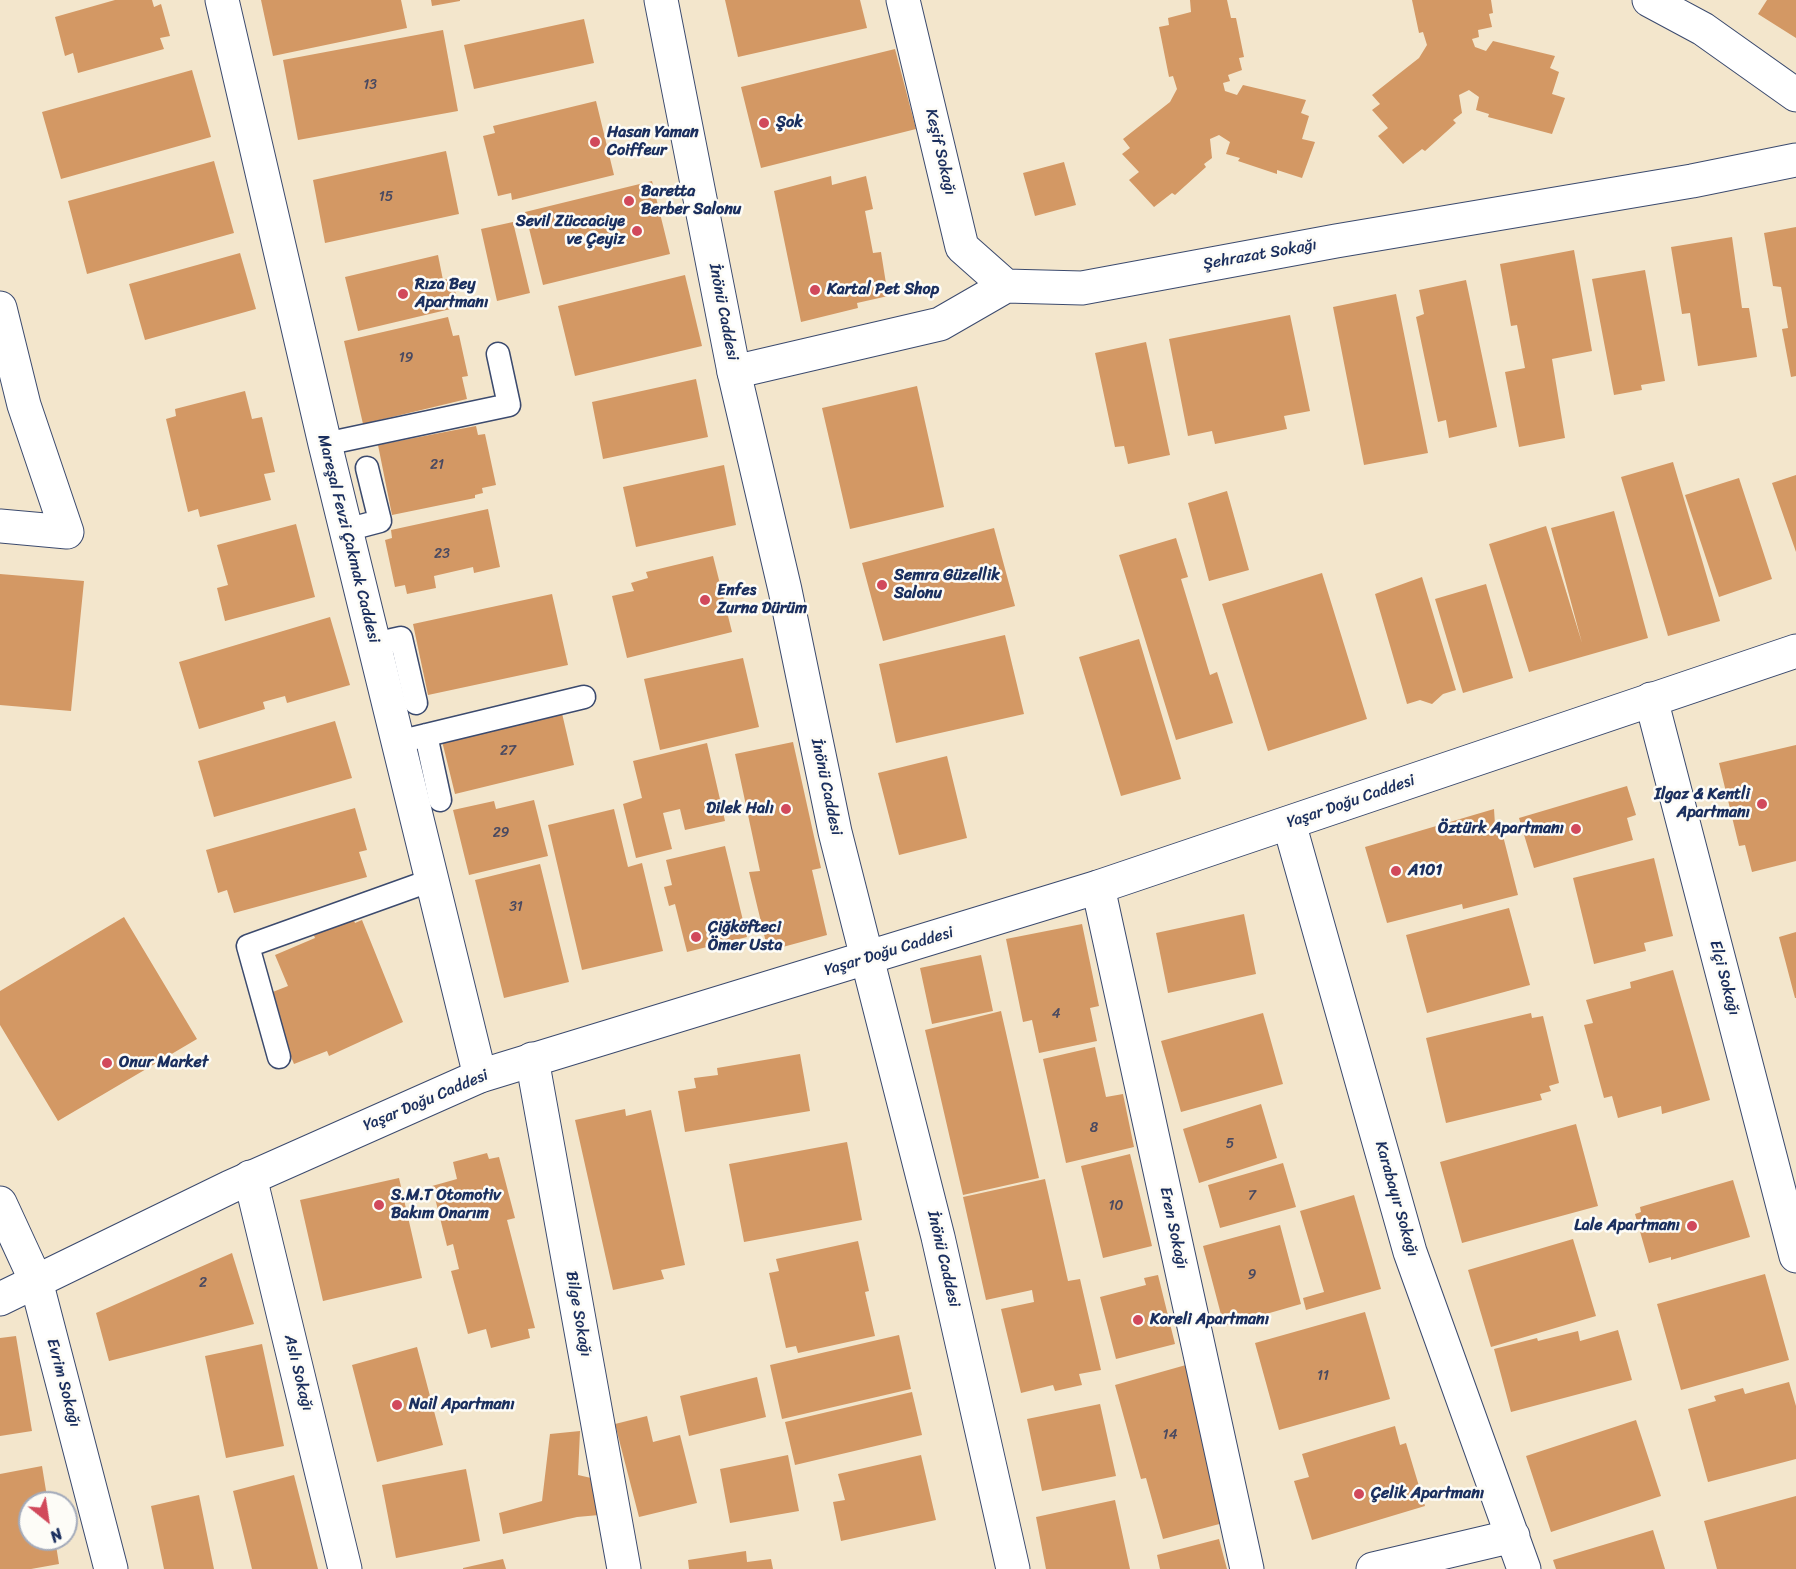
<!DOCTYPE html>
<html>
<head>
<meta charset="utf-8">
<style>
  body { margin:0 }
  #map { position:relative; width:1796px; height:1569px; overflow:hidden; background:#f3e6cc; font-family:Sriracha,sans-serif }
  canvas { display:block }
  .north { position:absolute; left:18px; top:1491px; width:60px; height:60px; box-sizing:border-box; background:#fdfcf7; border:2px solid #a3aaba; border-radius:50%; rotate:150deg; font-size:16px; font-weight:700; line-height:24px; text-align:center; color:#1b2f5e }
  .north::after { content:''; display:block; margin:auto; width:21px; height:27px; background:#d1495b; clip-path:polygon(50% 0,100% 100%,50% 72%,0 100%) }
</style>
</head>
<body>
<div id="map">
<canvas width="1796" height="1569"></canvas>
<div class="north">N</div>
</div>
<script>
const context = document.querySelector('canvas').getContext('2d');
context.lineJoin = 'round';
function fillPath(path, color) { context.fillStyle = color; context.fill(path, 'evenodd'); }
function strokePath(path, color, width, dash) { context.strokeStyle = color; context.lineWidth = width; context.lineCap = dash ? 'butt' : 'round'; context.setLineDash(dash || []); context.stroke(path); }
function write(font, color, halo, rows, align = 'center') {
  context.font = font + ' Sriracha,sans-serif'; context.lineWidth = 5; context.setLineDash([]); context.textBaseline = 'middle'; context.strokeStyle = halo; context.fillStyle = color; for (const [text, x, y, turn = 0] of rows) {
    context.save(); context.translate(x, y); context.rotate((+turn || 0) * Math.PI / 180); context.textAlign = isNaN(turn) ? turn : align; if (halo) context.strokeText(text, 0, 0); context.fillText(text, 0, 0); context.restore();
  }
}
fillPath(new Path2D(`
  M115,0h37l2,7 7,-3 9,32 -10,2 4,11 -86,24 -5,-20 -8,3 -10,-39z
  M261,0h140l6,28 -134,28z
  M431,0h29v1l-28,5z
  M725,0h135l7,28 -129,29z
  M1190,0h37l4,18h5l8,39 -5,1 3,12 -14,5 2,6 -7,2 2,8 12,4 6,-10 63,15 -5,13 8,3 -7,23 13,3 -13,36 -25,-8v4l-39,-13 2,-3 -14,-4 4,-12 -11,-7 -9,4 2,19 -8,6 2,3 -31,28 -3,-2 -18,14 -25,-27 10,-8 -17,-18 8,-6 -7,-9 47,-37 7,-13 -4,-13 -4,1 -10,-50 10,-2 -1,-7 23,-6z
  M1412,0h79l2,13 -4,1 3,13 -14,3 1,7 -7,2 3,8 11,4 7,-10 62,15 -5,12 9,4 -7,22 13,4 -13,36 -64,-17 1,-3 -13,-4 3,-13 -10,-7 -10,5 3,18 -9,7 3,3 -31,28 -3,-2 -19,15 -25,-28 10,-8 -16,-18 8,-6 -8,-9 47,-37 8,-13 -4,-13 -4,1z
  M1767,0h29v38l-38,-24z
  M584,19l10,44 -120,26 -10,-44z
  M443,30l15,81 -160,29 -15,-80z
  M895,49l21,80 -155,39 -20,-81z
  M192,70l19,67 -150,42 -19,-67z
  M596,101l18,74 -102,25 -1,-7 -13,3 -15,-60 12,-3 -2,-7z
  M446,151l13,63 -134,29 -12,-63z
  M214,161l20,72 -147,41 -19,-73z
  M1064,162l12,43 -41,11 -12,-43z
  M831,176l1,9 34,-9 7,33 -8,2 8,42 8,-1 7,44 -31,7 1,5 -57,14 -27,-131z
  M652,181l18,73 -127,31 -18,-73z
  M513,222l17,71 -33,8 -16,-72z
  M1796,227v149l-5,1 -9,-48 6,-1 -7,-41 -8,-1 -9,-53z
  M1732,237l10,71h7l8,49 -59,9 -8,-53 -8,1 -11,-67z
  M1574,250l18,101 -40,8 13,79 -46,9 -14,-75 20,-4 -8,-43 -6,1 -11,-62z
  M240,253l16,56 -111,31 -16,-56z
  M438,255l5,25 9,-2 7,29 -101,24 -13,-54z
  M1645,270l20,111 -24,4 1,5 -28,5 -22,-116z
  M685,275l17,71 -127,30 -17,-70z
  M1466,280l31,147 -48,11 -3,-18 -8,2 -22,-105 8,-3 -5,-24z
  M1396,294l32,159 -64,12 -31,-158z
  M1290,315l20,96 -26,5 3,13 -72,15 -3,-13 -24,5 -19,-97z
  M448,317l5,19 6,-1 9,41 -6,1 5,22 -104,25 -19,-83z
  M1146,342l24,113 -42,9 -4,-18 -9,1 -20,-94z
  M696,379l12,58 -105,22 -11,-57z
  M917,386l27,121 -94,22 -28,-121z
  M245,391l7,28 10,-2 13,55 -11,2 7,26 -71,17 -2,-8 -10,3 -22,-93 10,-3 -1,-7z
  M476,426l2,9 7,-1 11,51 -14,3 1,5 -8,2v3l-83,17 -14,-70z
  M1673,462l47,159 -52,15 -47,-159z
  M724,465l12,60 -100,22 -13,-60z
  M1796,475v77l-24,-69z
  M1739,478l33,101 -53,18 -34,-102z
  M1227,491l22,79 -40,11 -21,-78z
  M488,509l12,58 -26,6 -1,-6 -39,9 2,12 -29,6 -2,-9 -10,2 -10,-47 7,-2 -1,-8z
  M1614,511l34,127 -119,34 -40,-128 57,-18 36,117 -31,-115z
  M296,524l19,73 -90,24 -8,-33 11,-3 -11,-40z
  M994,528l21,78 -132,35 -21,-78z
  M1176,538l12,39 -7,2 29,96 7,-3 16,51 -57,17 -57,-185z
  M713,556l19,76 -105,26 -15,-62 22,-5 -3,-8 17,-5 -2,-6z
  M1322,573l45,146 -99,32 -46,-147z
  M0,574l84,7 -13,130 -71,-6z
  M1422,577l34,113 -13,4 -11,10 -12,-4 -13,4 -32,-110z
  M1486,584l27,94 -50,15 -28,-94z
  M552,594l16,71 -140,30 -15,-71z
  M330,617l20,68 -63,18 -2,-7 -22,6 2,7 -66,20 -20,-67z
  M1005,635l19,79 -128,29 -17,-79z
  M1139,639l42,140 -60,17 -42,-139z
  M743,658l16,69 -99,23 -16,-71z
  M561,709l13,56 -119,29 -14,-57z
  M335,721l17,57 -138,39 -16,-56z
  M793,742l28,126 -9,2 15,65 -59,16 -19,-79 11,-1 -25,-117z
  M707,743l18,78 -40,9 -5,-21 -17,4 9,36 -36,9 -13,-54 19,-6 -9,-37z
  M1796,745v116l-44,11 -7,-27 -6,1 -20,-83z
  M947,756l20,82 -68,17 -21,-82z
  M1627,786l9,29 -9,3 6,22 -99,28 -15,-50z
  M534,800l14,56 -79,19 -16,-65 41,-9 2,8z
  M355,808l12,42 -8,2 8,25 -133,36 -7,-23 -9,3 -12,-43z
  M614,809l14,58 14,-4 21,88 -81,19 -34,-145z
  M1494,809l1,16 5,-1 18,71 -55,14 -1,-5 -75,19 -22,-76z
  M725,846l22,91 -60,15 -12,-48 -6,2 -5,-19 8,-2 -6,-25z
  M1654,858l19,78 -29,7 2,8 -52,13 -21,-86z
  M540,864l29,118 -65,16 -29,-118z
  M1509,908l21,77 -103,28 -21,-78z
  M351,912l4,11 7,-3 41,102 -74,34 -2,-5 -33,13 -29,-69 23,-9 -13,-31 40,-17 -4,-10z
  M1244,914l12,60 -88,19 -12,-60z
  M124,917l73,122 -139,82 -58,-96v-34z
  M1082,924l17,82 -9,2 7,33 -58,12 -7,-33 -9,2 -17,-83z
  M1796,932v66h-1l-16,-61z
  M981,955l12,56 -61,13 -12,-56z
  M1673,970l37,130 -48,14 -1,-8 -43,12 -6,-22 -8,2 -20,-73 9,-2 -7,-23 45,-12 -1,-6z
  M1001,1011l38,167 -76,17 -38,-165z
  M1263,1013l20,71 -102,28 -20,-71z
  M1531,1013l1,5 11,-2 16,67 -10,3 2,5 -11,3 2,6 -96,23 -20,-85z
  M1095,1047l11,50 17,-3 11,53 -68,16 -23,-104z
  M800,1054l10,57 -125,21 -7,-41 18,-3 -2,-10 24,-3 -1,-7z
  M1261,1104l16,54 -78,25 -16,-54z
  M625,1109l1,7 25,-6 34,155 -24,5 3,9 -51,11 -38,-170z
  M1576,1124l22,82 -136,37 -22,-81z
  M847,1142l15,78 -118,22 -15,-78z
  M487,1153l2,6 10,-2 16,61 -8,2 28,108 -7,1 2,9 -39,10 -5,-19 -18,5 -17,-63 8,-2 -6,-25 -6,2 -15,-60 25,-7 -4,-17z
  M1130,1154l22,92 -49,12 -22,-92z
  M1283,1163l13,44 -76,21 -12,-43z
  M399,1178l23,100 -99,23 -23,-101z
  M1045,1179l23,102 12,-2 21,91 -22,4 3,11 -27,6 -2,-6 -32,8 -20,-84 33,-7 -2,-12 -46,10 -23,-103z
  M1733,1180l17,57 -79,23v-3l-22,6 -14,-49 6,-2 -1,-5z
  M1354,1195l27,94 -75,21 -3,-12 21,-6 -24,-81z
  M1280,1225l21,79 -77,22 -21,-80z
  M1573,1239l23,77 -105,31 -23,-77z
  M858,1241l11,50 -4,1 10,44 -77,17 -2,-7 -10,2 -17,-75 10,-2 -3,-12z
  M232,1253l22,71 -145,37 -13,-48z
  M1765,1274l24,86 -108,30 -24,-86z
  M1158,1275l17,69 -59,15 -16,-62 46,-12 -2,-7z
  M1365,1312l25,87 -111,31 -24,-87z
  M1618,1330l14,50 -121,32 -17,-63 43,-11 1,3 40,-10 2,10z
  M899,1335l12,54 -129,30 -12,-54z
  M16,1336l16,95 -32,5v-98z
  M262,1344l22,102 -58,12 -21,-102z
  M417,1347l26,98 -66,17 -25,-97z
  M1193,1363l34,159 -64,17 -17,-61 -5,1 -26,-94z
  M757,1377l9,40 -77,19 -9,-40z
  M1789,1382l7,24v53l-88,23 -20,-73 28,-8 -2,-5 29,-8 2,6z
  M912,1392l10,43 -127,30 -10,-43z
  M1100,1404l16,72 -74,15 -15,-72z
  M647,1416l6,26 27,-7 17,68 -58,14 -24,-93z
  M1636,1420l25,76 -110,36 -25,-76z
  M1395,1426l5,19 6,-2 19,63 -113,34 -18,-59 15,-4 -7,-23z
  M580,1431l-2,44 22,5 -1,35 -22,2 -74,17 -4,-21 43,-12 8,-67z
  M788,1455l11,56 -69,12 -10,-54z
  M921,1455l15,65 -95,21 -8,-39 12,-2 -7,-26z
  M42,1466l6,37h-18v36h25l4,25 -28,5h-31v-95z
  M466,1469l14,72 -84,17 -14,-73z
  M294,1475l24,94h-66l-19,-78z
  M199,1495l15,74h-50l-13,-63z
  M1796,1496v73h-79l-13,-48z
  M1115,1500l15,69h-84l-10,-52z
  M1653,1530l12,39h-109l-3,-9z
  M1219,1539l8,30h-67l-3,-14z
  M746,1551l1,11 24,-3 2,10h-84l-1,-9z
  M503,1559l3,10h-43v-1z`), '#d39864');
const lane = new Path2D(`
  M325,444l184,-39 -11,-51
  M346,530l34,-9 -13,-53
  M374,644l27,-6 15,65
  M426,735l14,65
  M398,742l186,-45
  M279,1057l-31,-111 184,-66`);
const street = new Path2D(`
  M222,0l103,444 155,632
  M903,0l59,247 44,39
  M1649,0l54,29 93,66
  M0,308l24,97 43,127 -67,-6
  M734,372l206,-48 66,-38 76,2 254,-47 356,-60 104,-21
  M1651,699l145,557
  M1289,823l121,429 114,317
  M1098,887l149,682
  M532,1059l92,510
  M250,1177l95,392
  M0,1203l36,78 75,288
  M1373,1569l140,-33`);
const secondary = new Path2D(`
  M661,0l73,372 51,218 50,242 103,405 75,332
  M0,1299l230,-112 250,-111 618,-189 698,-236`);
strokePath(lane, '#3b4a6e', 25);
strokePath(street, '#3b4a6e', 35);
strokePath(secondary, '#3b4a6e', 35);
strokePath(lane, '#fff', 22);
strokePath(street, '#fff', 33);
strokePath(secondary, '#fff', 33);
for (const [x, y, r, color] of [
  [764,123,6,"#d1495b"],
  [595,142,6,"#d1495b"],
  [629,201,6,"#d1495b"],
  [637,231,6,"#d1495b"],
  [815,290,6,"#d1495b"],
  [403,294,6,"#d1495b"],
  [882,585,6,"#d1495b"],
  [705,600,6,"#d1495b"],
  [1762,804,6,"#d1495b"],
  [786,809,6,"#d1495b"],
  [1576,829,6,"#d1495b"],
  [1396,871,6,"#d1495b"],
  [696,937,6,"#d1495b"],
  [107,1063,6,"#d1495b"],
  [379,1205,6,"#d1495b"],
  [1692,1226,6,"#d1495b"],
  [1138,1320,6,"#d1495b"],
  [397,1405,6,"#d1495b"],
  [1359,1494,6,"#d1495b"]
]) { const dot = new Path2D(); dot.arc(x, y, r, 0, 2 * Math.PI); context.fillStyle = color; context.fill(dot); strokePath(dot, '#fdfcf7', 2); }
write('14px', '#494960', null, [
  ["13",370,85],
  ["15",386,197],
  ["19",406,358],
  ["21",437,465],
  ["23",442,554],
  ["27",508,751],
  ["29",501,833],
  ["31",516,907],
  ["4",1056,1014],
  ["8",1094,1128],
  ["5",1230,1144],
  ["7",1252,1196],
  ["10",1116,1206],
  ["9",1252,1275],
  ["2",203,1283],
  ["11",1323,1376],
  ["14",1170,1435]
]);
write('bold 16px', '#1b2f5e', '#fdfcf7', [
  ["Şok",776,123],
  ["Hasan Yaman",607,133],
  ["Coiffeur",607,151],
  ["Baretta",641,192],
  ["Berber Salonu",641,210],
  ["Sevil Züccaciye",625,222,"right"],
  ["ve Çeyiz",625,240,"right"],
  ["Rıza Bey",415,285],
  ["Apartmanı",415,303],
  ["Kartal Pet Shop",827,290],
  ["Semra Güzellik",894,576],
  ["Salonu",894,594],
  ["Enfes",717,591],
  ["Zurna Dürüm",717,609],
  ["Ilgaz & Kentli",1750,795,"right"],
  ["Apartmanı",1750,813,"right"],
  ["Dilek Halı",774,809,"right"],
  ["Öztürk Apartmanı",1564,829,"right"],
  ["A101",1408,871],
  ["Çiğköfteci",708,928],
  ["Ömer Usta",708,946],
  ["Onur Market",119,1063],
  ["S.M.T Otomotiv",391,1196],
  ["Bakım Onarım",391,1214],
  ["Lale Apartmanı",1680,1226,"right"],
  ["Koreli Apartmanı",1150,1320],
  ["Nail Apartmanı",409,1405],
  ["Çelik Apartmanı",1371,1494]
], 'left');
write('16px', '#1b2f5e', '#fdfcf7', [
  ["Keşif Sokağı",940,152,77],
  ["Şehrazat Sokağı",1260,255,-10],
  ["İnönü Caddesi",723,312,79],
  ["Mareşal Fevzi Çakmak Caddesi",348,539,76],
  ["İnönü Caddesi",826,787,78],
  ["Yaşar Doğu Caddesi",1351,802,-19],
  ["Yaşar Doğu Caddesi",889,952,-17],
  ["Elçi Sokağı",1724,978,75],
  ["Yaşar Doğu Caddesi",426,1101,-23],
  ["Karabayır Sokağı",1396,1199,74],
  ["Eren Sokağı",1173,1228,78],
  ["İnönü Caddesi",943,1259,77],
  ["Bilge Sokağı",578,1314,80],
  ["Aslı Sokağı",298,1373,76],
  ["Evrim Sokağı",63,1383,75]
]);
</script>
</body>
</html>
